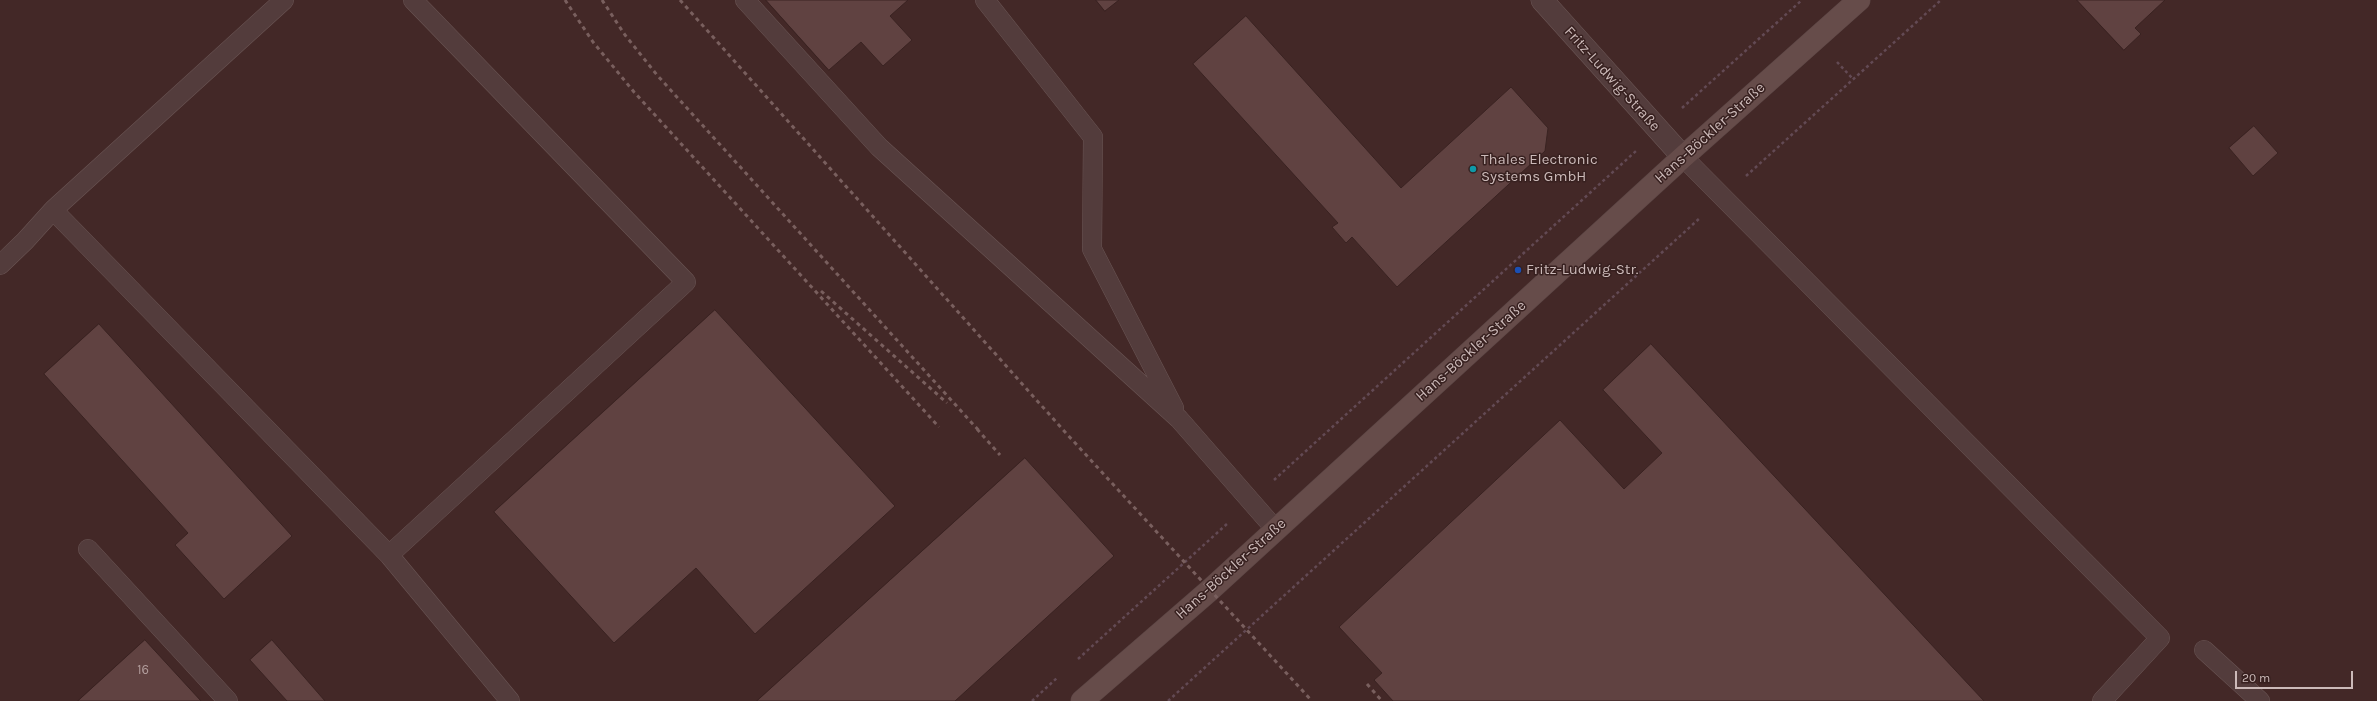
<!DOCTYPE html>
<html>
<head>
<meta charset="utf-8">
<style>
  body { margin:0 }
  #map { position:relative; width:2377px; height:701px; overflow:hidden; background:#432827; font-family:Karla,sans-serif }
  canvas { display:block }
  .scale { position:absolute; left:2235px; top:671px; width:118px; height:18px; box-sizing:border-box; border:2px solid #ccbab9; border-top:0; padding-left:5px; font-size:12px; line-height:14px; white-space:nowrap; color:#ccbab9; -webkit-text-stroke:3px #382120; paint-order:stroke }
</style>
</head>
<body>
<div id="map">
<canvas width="2377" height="701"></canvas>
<div class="scale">20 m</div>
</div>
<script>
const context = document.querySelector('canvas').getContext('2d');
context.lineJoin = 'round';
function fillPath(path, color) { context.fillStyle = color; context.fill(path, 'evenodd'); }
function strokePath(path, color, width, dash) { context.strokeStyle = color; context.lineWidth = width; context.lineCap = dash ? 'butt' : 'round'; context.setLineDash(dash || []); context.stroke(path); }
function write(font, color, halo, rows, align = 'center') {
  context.font = font + ' Karla,sans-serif'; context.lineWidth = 3; context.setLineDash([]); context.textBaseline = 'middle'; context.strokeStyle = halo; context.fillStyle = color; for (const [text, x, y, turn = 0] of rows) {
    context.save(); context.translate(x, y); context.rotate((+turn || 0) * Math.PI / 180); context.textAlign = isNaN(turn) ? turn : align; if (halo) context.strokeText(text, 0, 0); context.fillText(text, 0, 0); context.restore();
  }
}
const building = new Path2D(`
  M766,0h142l-18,16 22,24 -29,26 -22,-24 -32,28z
  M1096,0h23l-14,11z
  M2077,0h88l-30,28 6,6 -17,16z
  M1246,16l155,172 110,-101 37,41 -3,23 -148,136 -45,-50 -6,6 -14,-16 6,-4 -145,-159z
  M2254,126l24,27 -25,23 -24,-28z
  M715,310l180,196 -140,128 -59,-66 -82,75 -120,-131z
  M99,324l193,212 -68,63 -49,-54 13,-12 -144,-159z
  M1651,344l333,357h-591l-19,-21 8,-7 -43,-46 221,-207 64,69 38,-36 -59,-63z
  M1025,458l89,98 -159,145h-198z
  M145,640l56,61h-123z
  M272,640l53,61h-38l-37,-41z`);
fillPath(building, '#604241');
strokePath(building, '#3a2322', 1);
const service = new Path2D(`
  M284,0l-231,210 336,345 297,-273 -273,-282
  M745,0l134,147 300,272 97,111
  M985,0l108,137 -1,112 82,159
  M1683,157l477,481 -58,63
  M0,265l25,-24 28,-31
  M88,549l140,152
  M389,555l121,146
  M2204,650l56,51`);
const minor = new Path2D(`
  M1542,0l141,157`);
const secondary = new Path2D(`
  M1082,701l128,-111 473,-433 176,-157`);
strokePath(service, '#6a5554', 20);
strokePath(minor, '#6a5554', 23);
strokePath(secondary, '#5c4645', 23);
strokePath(new Path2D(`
  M1837,62l16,17
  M1682,108l120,-108
  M1746,176l195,-176
  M1274,480l362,-329
  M1078,659l150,-136
  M1032,701l26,-24
  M1168,701l533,-484`), '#634a54', 2.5, [3, 3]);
strokePath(service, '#533c3c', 19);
strokePath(minor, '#533c3c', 22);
strokePath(secondary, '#664c4a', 22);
strokePath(new Path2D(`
  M565,0l28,42 41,50 305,335
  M602,0l23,35 32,40 324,358
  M680,0l385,432 247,269
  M821,291l126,112
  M977,429l23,26
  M1367,684l15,17`), '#795f5e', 3, [4, 4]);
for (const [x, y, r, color] of [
  [1473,169,4,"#0f9aa8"],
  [1518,270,4,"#1a4fb4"]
]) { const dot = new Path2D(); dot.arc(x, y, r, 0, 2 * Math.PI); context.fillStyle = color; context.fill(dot); strokePath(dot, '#382120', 1.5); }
write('13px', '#b19c9b', null, [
  ["16",143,670]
]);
write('15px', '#ccbab9', '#382120', [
  ["Fritz-Ludwig-Straße",1612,79,48],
  ["Hans-Böckler-Straße",1710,133,-42],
  ["Hans-Böckler-Straße",1471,351,-42],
  ["Hans-Böckler-Straße",1231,569,-42]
]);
write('15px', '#ccbab9', '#382120', [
  ["Thales Electronic",1481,160],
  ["Systems GmbH",1481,177],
  ["Fritz-Ludwig-Str.",1526,270]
], 'left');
</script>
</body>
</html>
